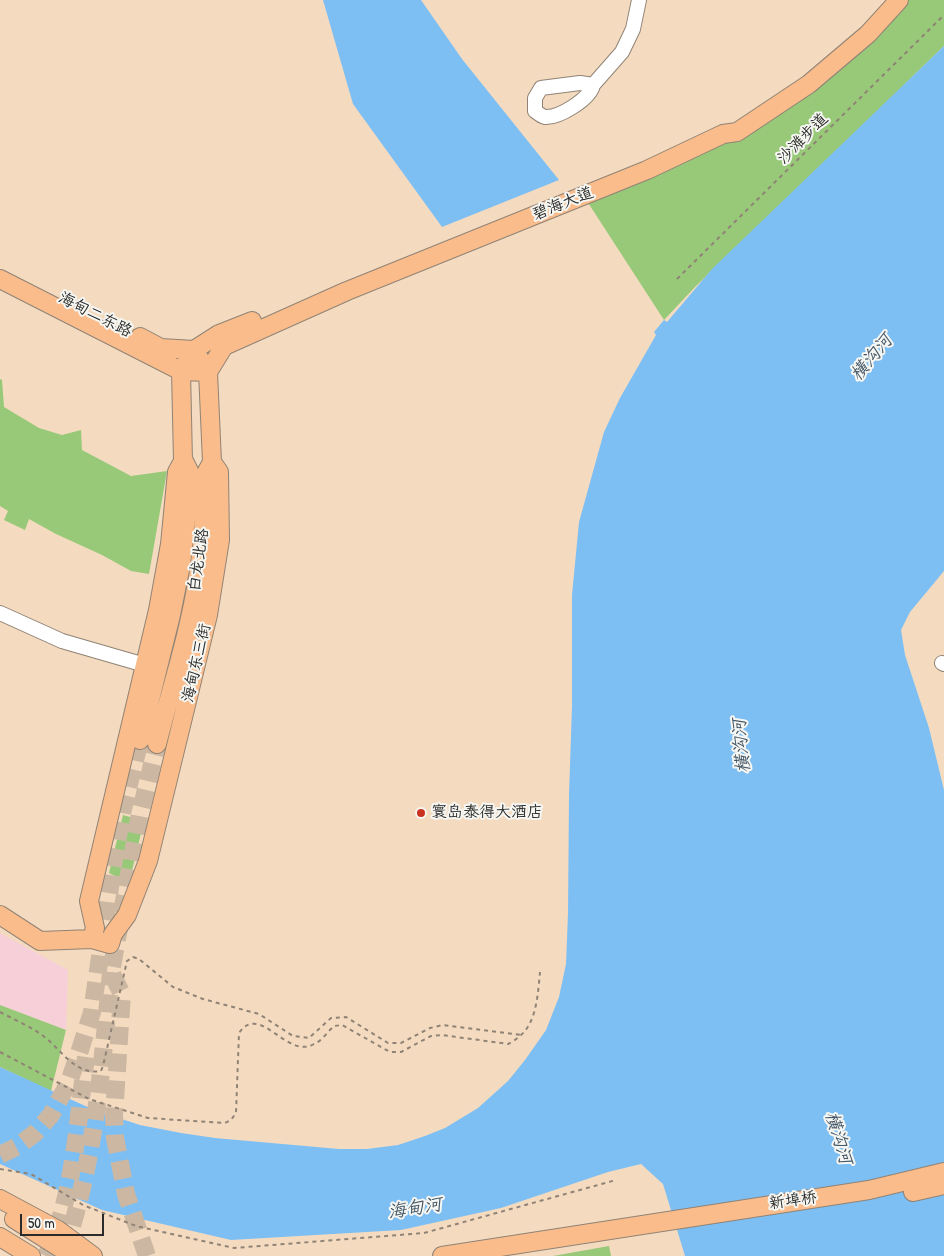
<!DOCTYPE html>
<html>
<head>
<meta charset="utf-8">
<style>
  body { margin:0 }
  #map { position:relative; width:944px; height:1256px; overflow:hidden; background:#f4dbc0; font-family:"Patrick Hand",sans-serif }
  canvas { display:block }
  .scale { position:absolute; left:20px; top:1214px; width:84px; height:22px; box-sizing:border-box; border:2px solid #2b2b2b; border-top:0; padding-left:6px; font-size:15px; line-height:18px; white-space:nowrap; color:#2b2b2b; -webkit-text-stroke:4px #f6f6f2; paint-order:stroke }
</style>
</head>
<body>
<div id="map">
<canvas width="944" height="1256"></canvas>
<div class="scale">50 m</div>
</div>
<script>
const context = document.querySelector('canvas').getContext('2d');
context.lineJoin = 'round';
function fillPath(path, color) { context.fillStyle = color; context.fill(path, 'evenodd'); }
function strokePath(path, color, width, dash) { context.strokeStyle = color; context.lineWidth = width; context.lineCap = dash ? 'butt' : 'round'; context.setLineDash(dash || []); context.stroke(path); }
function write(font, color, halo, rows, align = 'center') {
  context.font = font + ' "Patrick Hand","LXGW WenKai TC",sans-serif'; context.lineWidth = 4; context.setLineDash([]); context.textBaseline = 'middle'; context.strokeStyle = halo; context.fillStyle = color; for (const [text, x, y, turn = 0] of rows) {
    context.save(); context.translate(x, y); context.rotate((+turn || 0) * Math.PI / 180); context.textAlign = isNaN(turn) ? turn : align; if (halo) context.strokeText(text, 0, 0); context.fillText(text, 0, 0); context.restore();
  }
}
fillPath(new Path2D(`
  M0,933l68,37 -2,60 -66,-25z`), '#f6cfd8');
fillPath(new Path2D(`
  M899,0h45v46l-248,240 -32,34 -81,-125 154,-63z
  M0,379l2,1 2,27 35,21 23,7 19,-5 1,20 49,26 36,-5 -18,103 -18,-3 -29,-16 -46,-21 -27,-15 -4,11 -21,-10 4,-9 -8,-5z
  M123,815l21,6 -15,62 -20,-10z
  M0,1005l66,25 -15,61 -51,-24z
  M609,1246l2,10h-58z`), '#97c979');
fillPath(new Path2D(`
  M323,0h98l41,59 97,121 -117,47 -89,-123z
  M944,46v525l-34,41 -9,18 4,25 24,73 15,62v466h-259l-22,-72 -22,-20 -33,8 -107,36 -100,22 -170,10 -129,-30 -102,-46v-97l94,43 46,15 41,8 34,5 124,11h28l31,-4 27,-9 20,-8 33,-20 30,-27 17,-21 21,-30 13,-33 7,-33 2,-51 1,-118 3,-90v-110l7,-73 25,-90 16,-34 36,-63 -2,-3 10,-12 3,2 45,-53z`), '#7ebff3');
strokePath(new Path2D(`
  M0,1155l18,-9 17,-13 16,-18 18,-33 11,-32 12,-38 23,-159 8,-44 17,-69
  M64,1251c31,-90 38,-185 47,-279
  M46,1256c29,-62 31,-133 40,-199
  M147,1256l-21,-62 -11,-56 -1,-23 8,-121 -11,-22 29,-158 17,-70`), '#ccb8a2', 18, [18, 9]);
const minor = new Path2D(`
  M593,85l-13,-2 -39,5 -6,10v13c3,2 6,5 10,6 14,1 45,-18 48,-32l29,-33 11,-23 6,-29
  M0,613l62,28 83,24
  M942,663l2,1`);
const major = new Path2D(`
  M0,279l181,92 2,90 -6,11 -7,72 -12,66 -69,291 6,27 -3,11
  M140,337l21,11 33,2
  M194,350l14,22 -27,-1 13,-21 25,-16 33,-13
  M140,740l31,-125 10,-50 8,-72 1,-20 -6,-12
  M157,744c14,-55 32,-110 41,-167 6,-35 7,-71 9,-106l5,-9
  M0,915l40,26 52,-2 18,5 3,-10 14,-19 21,-54 60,-246 12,-75 -1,-68 -7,-10 -4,-90 16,-26 123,-55 300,-121 76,-36 14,-2 72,-48 59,-50 31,-34
  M913,1192l31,-7
  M0,1199l58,31 35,26
  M14,1219l59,37
  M0,1237l31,19
  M442,1256l427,-66 75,-18`);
strokePath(minor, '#908376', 16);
strokePath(major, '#908376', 20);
strokePath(new Path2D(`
  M677,279l267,-264
  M0,1012c13,7 27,13 39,21 20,12 34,43 62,38l2,-5 24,-105 6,-4 6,2 34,28 30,12 56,15 34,22 16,2 22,-20 15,-1 42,26h13l29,-15 13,-3 79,10
  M0,1052l89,47 59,19 77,5 6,-3 5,-7 3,-80c21,-31 48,27 75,11 8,-3 14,-13 20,-18l8,-1 48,27h11l30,-16 11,-1 66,9c4,-2 9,-5 13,-9 16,-14 17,-43 19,-63
  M0,1169l31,5 52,31 53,21 98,22 190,-15 192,-53`), '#908376', 2, [4, 4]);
strokePath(minor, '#fff', 14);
strokePath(major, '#f9bc8a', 18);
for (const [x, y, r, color] of [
  [421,813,5,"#c8321e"]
]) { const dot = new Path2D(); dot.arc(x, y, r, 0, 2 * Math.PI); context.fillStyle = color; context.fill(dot); strokePath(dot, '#f6f6f2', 2); }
write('16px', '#2b2b2b', '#f6f6f2', [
  ["沙滩步道",803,139,-45],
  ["碧海大道",563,204,-22],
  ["海甸二东路",95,315,27],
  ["白龙北路",199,560,-82],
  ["海甸东三街",197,663,-77],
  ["新埠桥",793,1201,-8]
]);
write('16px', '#2b2b2b', '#f6f6f2', [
  ["寰岛泰得大酒店",431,813]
], 'left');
write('italic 18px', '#445767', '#f6f6f2', [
  ["横沟河",872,358,-50],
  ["横沟河",742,746,-95],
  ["横沟河",838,1138,73],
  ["海甸河",415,1209,-9]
]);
</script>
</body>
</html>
